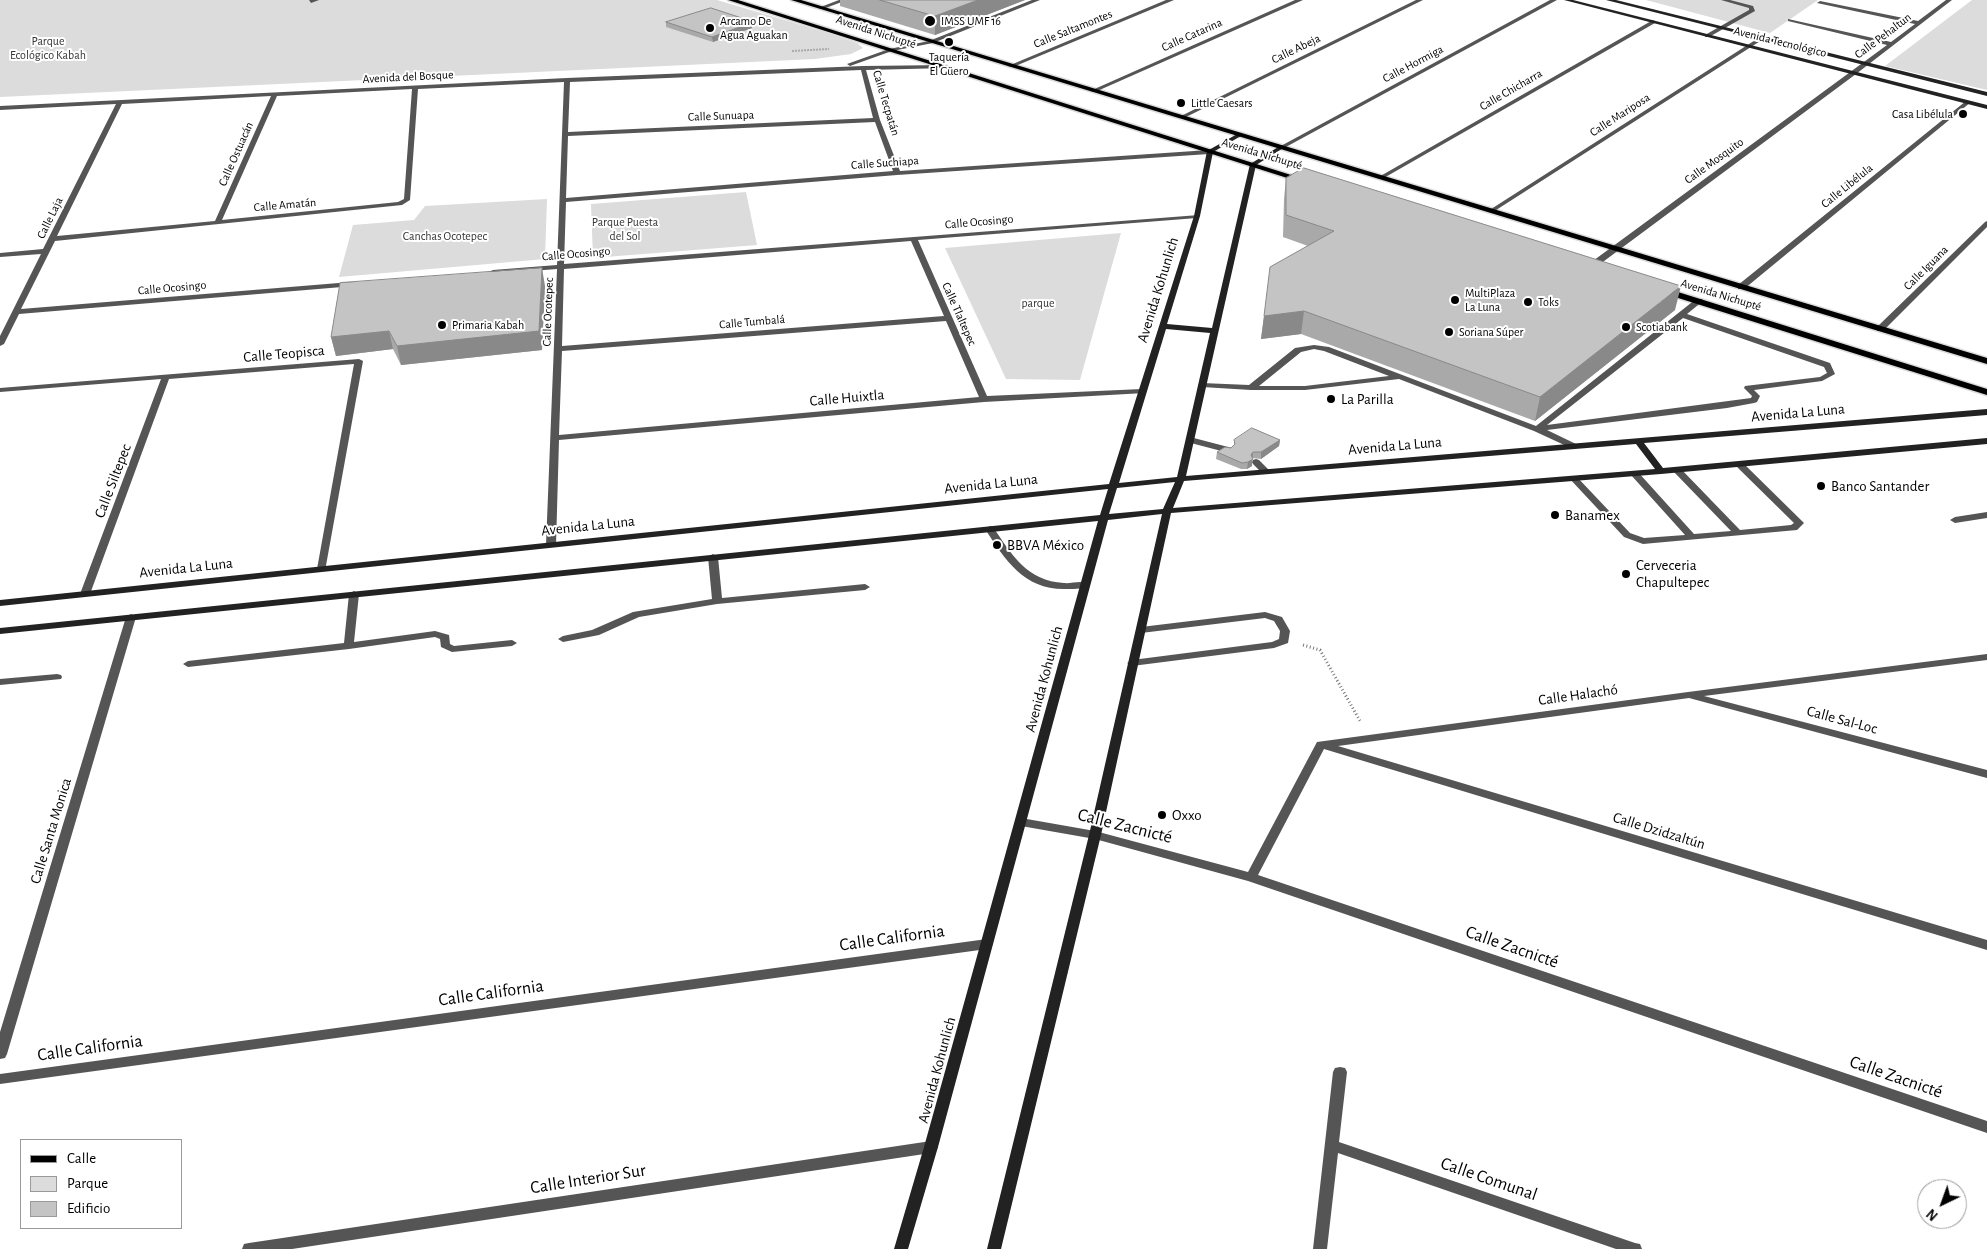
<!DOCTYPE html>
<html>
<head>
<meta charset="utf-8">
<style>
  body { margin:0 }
  #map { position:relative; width:1987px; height:1249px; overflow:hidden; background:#fff; font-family:"Alegreya Sans",sans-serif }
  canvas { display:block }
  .legend { position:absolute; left:20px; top:1139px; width:162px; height:90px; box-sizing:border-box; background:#fff; border:1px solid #999; margin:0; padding:6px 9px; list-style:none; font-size:15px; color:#000 }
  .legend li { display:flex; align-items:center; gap:10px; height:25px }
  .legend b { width:25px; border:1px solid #999 }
  .north { position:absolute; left:1917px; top:1179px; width:50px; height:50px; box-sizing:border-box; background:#fff; border:1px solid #999; border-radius:50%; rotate:222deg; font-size:14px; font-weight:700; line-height:20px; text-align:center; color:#000 }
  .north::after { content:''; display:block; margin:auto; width:18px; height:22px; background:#000; clip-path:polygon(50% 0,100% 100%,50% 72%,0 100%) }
</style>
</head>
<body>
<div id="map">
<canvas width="1987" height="1249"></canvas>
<ul class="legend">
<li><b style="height:6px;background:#000"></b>Calle</li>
<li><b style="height:14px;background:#dcdcdc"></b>Parque</li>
<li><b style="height:14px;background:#c4c4c4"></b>Edificio</li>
</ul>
<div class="north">N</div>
</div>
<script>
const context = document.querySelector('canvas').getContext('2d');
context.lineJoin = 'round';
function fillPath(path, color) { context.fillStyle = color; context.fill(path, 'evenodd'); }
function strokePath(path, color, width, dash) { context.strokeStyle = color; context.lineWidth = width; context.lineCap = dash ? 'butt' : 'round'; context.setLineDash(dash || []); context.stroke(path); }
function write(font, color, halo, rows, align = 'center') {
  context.font = font + ' "Alegreya Sans",sans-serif'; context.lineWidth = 4; context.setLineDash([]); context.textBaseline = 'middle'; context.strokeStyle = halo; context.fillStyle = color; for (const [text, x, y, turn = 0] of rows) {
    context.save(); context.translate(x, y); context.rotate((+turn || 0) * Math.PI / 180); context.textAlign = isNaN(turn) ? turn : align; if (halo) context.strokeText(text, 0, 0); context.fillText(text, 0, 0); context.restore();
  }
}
fillPath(new Path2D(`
  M0,0h717l118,35 22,8 6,5 -12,6 -36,5 -815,38z
  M1646,0h172l-48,33z
  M1972,0h15v90l-102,-24z
  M746,192l11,53 -164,13 -2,-54z
  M547,199l-2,60 -206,18 14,-52 61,-5 11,-14z
  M1121,233l-41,147 -74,-1 -61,-131z`), '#dcdcdc');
const primary = new Path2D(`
  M728,0h10l572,181 -7,2z
  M791,0h10l1186,358v6z
  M1662,287l325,102v6l-328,-103 -2,-2z`);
strokePath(primary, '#dbdbdb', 3);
strokePath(new Path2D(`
  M792,51l37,-2`), '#777', 2, [0.5, 1]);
strokePath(new Path2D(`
  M1303,645l17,5 40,71`), '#777', 3, [1, 2.5]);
fillPath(new Path2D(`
  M1696,299h6l1,2 -16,13 143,49 5,11 -13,7 -68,9 6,6 -3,6 -3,1 -27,5 -180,22 29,14 1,2 -1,2 -3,1 -39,-18 -135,-52 -94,11h-54l-49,-3 -4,-2 4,-2 47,2 46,-37 19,-3 15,2 207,79zM1683,318l141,49 3,6 -7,4 -75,9 -1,2 8,8 -1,2 -204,27zM1314,349l10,2 65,25 -84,10h-46l42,-34z
  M1190,437l42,11 1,2 -4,3 -42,-11 -1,-2z
  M1256,459l3,1 10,10 1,2 -1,2h-6l-10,-10 -1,-2 1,-2z
  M1739,461l3,1 60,59 2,2 -7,7 -154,14 -19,-7 -55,-59 1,-2h6l54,57 14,5 41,-3 -54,-60 -1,-2 1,-2h6l57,63 37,-3 -57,-59 -1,-2 1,-2h6l60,62 51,-5 3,-2 -58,-57 -1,-2z
  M990,526l3,1c19,28 34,54 71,56 8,1 19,-4 26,2 -5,4 -15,4 -22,4 -43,2 -62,-28 -83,-60z
  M713,554l5,3 4,41 143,-14 5,3 -5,3 -148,14 -78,13 -40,18 -36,7 -5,-3 5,-3 29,-6 41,-18 79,-13 -4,-42z
  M354,591l5,3 -5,48 81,-11 14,4 1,9 4,2 58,-6 5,3 -5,3 -60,6 -11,-5 -1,-8 -5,-2 -86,12 -161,18 -5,-3 5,-3 156,-18 5,-49z
  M1265,612l17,5 8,14 -2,12 -14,5 -142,18 -5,-3 5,-3 140,-18 7,-3 1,-8 -6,-10 -9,-3 -124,15 -5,-3 5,-3z
  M57,674l4,1 1,2 -1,2 -61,6v-6z`), '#555');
fillPath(new Path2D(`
  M309,0h10l-8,3z
  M839,0h8l-24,9 -5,-1z
  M1032,0h8l-107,43 -41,8 -42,15 -3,-2 42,-15 40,-8z
  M1166,0h8l-161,67 -5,-1z
  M1295,0h8l-208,92 -5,-1z
  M1416,0h7l-239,118 -5,-1z
  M1550,0h7l-273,148 -5,-1z
  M1721,0h9l23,6 2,5 -46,26h-4v-2l44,-25v-2z
  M1946,0h6l-96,74 -264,196h-6v-4l301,-221 -99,-24v-2l103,23 24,-18 -98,-21 3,-2 98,20z
  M1653,20l3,2 -1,1 -273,156 -5,-1z
  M1760,37l5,1 -272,174 -5,-1z
  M946,65l2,1v2l-82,2 14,50 20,51 309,-21 3,2 -3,2 -312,21 -331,27 -2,62 635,-49 1,1 -3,2 -279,22 69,156 155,-7 4,2 -1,2 -161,9 -425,38 -3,105 -2,2h-6l-2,-2 11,-276 -64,5 -4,-2 4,-2 64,-5 7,-183 -146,7 -8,111 -8,5 -347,36 -34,68 330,-27h3v4l-335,28 -15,30 -4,2v-10l41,-82 -41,3v-4l43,-4 73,-145 -116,6v-4l567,-28 296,-12zM861,70l12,48 -305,14 2,-50zM412,89l-8,110 -6,3 -176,18 55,-124zM271,96l-56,125 -158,15 65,-132zM875,122l18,49 -327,27 2,-62zM911,241l33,75 -382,30 2,-77zM946,321l33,76 -420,38 3,-84z
  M1966,101l5,1 -227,187h-6v-4z
  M1987,221v6l-104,104h-6v-4l108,-105z
  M359,359l4,2 -38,210h-6l-2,-2 37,-205 -185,15 -79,215 -2,2h-6l-2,-2 81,-215 -161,13v-4z
  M1987,512v6l-32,5 -5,-3 5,-3z
  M131,614l5,3 -129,437 -2,4 -5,1v-27l126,-415z
  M1987,654v6l-283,36 283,74v8l-298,-80 -351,48 649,194v10l-663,-201 -66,126 729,246v12l-739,-252 -153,-42 -74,-13 -4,-1 -2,-3 2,-3 4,-1 74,13 153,41 69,-130 371,-50z
  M987,939l4,2 2,3 -2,3 -4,2 -987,135v-10z
  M1340,1067l5,1 2,4 -8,70 296,101 5,1 2,5h-26l-278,-96 -11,96h-14l20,-177 2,-4z
  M931,1141l5,2 2,4 -2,4 -5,2 -639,96h-50l2,-5 5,-1z`), '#555');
fillPath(new Path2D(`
  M1564,0h9l414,105v4z
  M1606,0h10l371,92v4z
  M1239,133l2,1v2l-28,16 -13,64 -33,108 45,4 38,-164 30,-18 5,1 -29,18 -70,311 801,-67v6l-343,28 19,25 324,-30v6l-326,30 -490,39 -70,322 -100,414h-14l102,-414 73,-321 -54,6 -170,627 -30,102h-14l30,-102 174,-626 -1098,113v-6l1100,-113 8,-26 -1108,117v-6l1109,-116 85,-268 13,-65zM1166,329l44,4 -33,144 -58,6zM1636,444l19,25 -482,39 11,-27zM1175,482l-12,27 -54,5 8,-26z`), '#222');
fillPath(primary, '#000');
fillPath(new Path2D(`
  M840,0h185l-90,35 -95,-29z
  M751,21l1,7 -39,14 -47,-15v-5z
  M1286,178l389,132 -140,111 -234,-87 -40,5 3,-23 44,-70 -25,-9 1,-38z
  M545,286l-3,64 -141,15 -8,-16 -57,7 -5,-19z
  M1234,440h46l-1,6 -18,13 -9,-1v8l-5,3h-6l-25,-10 1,-7 14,-4 3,-3z`), '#a9a9a9');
fillPath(new Path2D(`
  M978,0h47l-90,35v-19z
  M751,21l1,7 -39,14 -1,-5z
  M542,268l3,18 -3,64 -141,15 -4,-19z
  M1681,286l-6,24 -140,111 5,-24z
  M1304,311l-3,23 -40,5 3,-23z
  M389,331l4,18 -57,7 -5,-19z
  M1280,440l-1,6 -18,13v-7z
  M1253,452l-1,14 -5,3 1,-7z`), '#898989');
const building = new Path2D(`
  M880,0h98l-43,16z
  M711,8l40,13 -3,1 3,1 -39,14 -46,-15z
  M1304,168l377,118 -141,111 -236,-86 -40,5 6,-49 64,-36 -48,-16v-37z
  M542,268l-3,63 -142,15 -8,-15 -58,6 9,-54z
  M1252,428l28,12 -19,12h-8l-2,3 2,4 -5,3 -6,1 -25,-11 8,-5 6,1 4,-4 -1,-4z`);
fillPath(building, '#c4c4c4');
strokePath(building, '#898989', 1);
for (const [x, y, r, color] of [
  [930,21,6,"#000"],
  [710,28,5,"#000"],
  [949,42,5,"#000"],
  [1181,103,5,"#000"],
  [1963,114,5,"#000"],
  [1455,300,5,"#000"],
  [1528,302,5,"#000"],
  [442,325,5,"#000"],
  [1626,327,5,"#000"],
  [1449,332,5,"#000"],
  [1331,399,5,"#000"],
  [1821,486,5,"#000"],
  [1555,515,5,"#000"],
  [997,545,5,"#000"],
  [1626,574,5,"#000"],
  [1162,815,5,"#000"]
]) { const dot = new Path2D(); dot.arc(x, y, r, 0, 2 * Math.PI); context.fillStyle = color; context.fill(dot); strokePath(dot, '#fff', 2); }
write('12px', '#000', '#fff', [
  ["Arcamo De",720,21],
  ["Agua Aguakan",720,35],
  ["IMSS UMF 16",941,21],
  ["Taquería",949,57,"center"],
  ["El Güero",949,71,"center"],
  ["Little Caesars",1191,103],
  ["Casa Libélula",1953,114,"right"],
  ["MultiPlaza",1465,293],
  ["La Luna",1465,307],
  ["Toks",1538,302],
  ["Primaria Kabah",452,325],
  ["Scotiabank",1636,327],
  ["Soriana Súper",1459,332]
], 'left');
write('12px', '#000', '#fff', [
  ["Calle Saltamontes",1073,29,-22],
  ["Avenida Nichupté",876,32,18],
  ["Calle Catarina",1192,35,-24],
  ["Calle Pehaltun",1883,36,-37],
  ["Avenida Tecnológico",1780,42,14],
  ["Calle Abeja",1296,49,-26],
  ["Calle Hormiga",1413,64,-28],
  ["Avenida del Bosque",408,77,-3],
  ["Calle Chicharra",1511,90,-30],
  ["Calle Tecpatán",886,103,73],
  ["Calle Mariposa",1620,115,-33],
  ["Calle Sunuapa",721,116,-2],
  ["Calle Ostuacán",236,154,-66],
  ["Avenida Nichupté",1262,154,17],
  ["Calle Mosquito",1714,161,-36],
  ["Calle Suchiapa",885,163,-4],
  ["Calle Libélula",1847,186,-39],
  ["Calle Amatán",285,205,-5],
  ["Calle Laja",50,218,-64],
  ["Calle Ocosingo",979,222,-5],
  ["Calle Ocosingo",576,254,-5],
  ["Calle Iguana",1926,268,-45],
  ["Calle Ocosingo",172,288,-5],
  ["Avenida Nichupté",1721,295,17],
  ["Calle Ocotepec",548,312,-88],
  ["Calle Tlaltepec",959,314,66],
  ["Calle Tumbalá",752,322,-5]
]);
write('12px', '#333', '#fff', [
  ["Parque",48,41],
  ["Ecológico Kabah",48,55],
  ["Parque Puesta",625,222],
  ["del Sol",625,236],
  ["Canchas Ocotepec",445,236],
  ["parque",1038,303]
]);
write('15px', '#000', '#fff', [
  ["Avenida Kohunlich",1158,290,-73],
  ["Calle Teopisca",284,354,-5],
  ["Calle Huixtla",847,398,-5],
  ["Avenida La Luna",1798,413,-5],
  ["Avenida La Luna",1395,446,-5],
  ["Calle Siltepec",113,481,-69],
  ["Avenida La Luna",991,484,-6],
  ["Avenida La Luna",588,526,-6],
  ["Avenida La Luna",186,568,-6],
  ["Avenida Kohunlich",1044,679,-75],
  ["Calle Halachó",1578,695,-8],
  ["Calle Sal-Loc",1842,720,15],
  ["Calle Santa Monica",51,831,-73],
  ["Calle Dzidzaltún",1659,831,17],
  ["Avenida Kohunlich",937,1070,-75]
]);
write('15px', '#000', '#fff', [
  ["La Parilla",1341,399],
  ["Banco Santander",1831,486],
  ["Banamex",1565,515],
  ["BBVA México",1007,545],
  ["Cerveceria",1636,565],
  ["Chapultepec",1636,582],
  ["Oxxo",1172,815]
], 'left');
write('18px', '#000', '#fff', [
  ["Calle Zacnicté",1125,826,14],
  ["Calle California",892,938,-8],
  ["Calle Zacnicté",1512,947,19],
  ["Calle California",491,993,-8],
  ["Calle California",90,1048,-8],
  ["Calle Zacnicté",1896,1077,19],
  ["Calle Interior Sur",588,1179,-9],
  ["Calle Comunal",1489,1179,19]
]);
</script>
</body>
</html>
